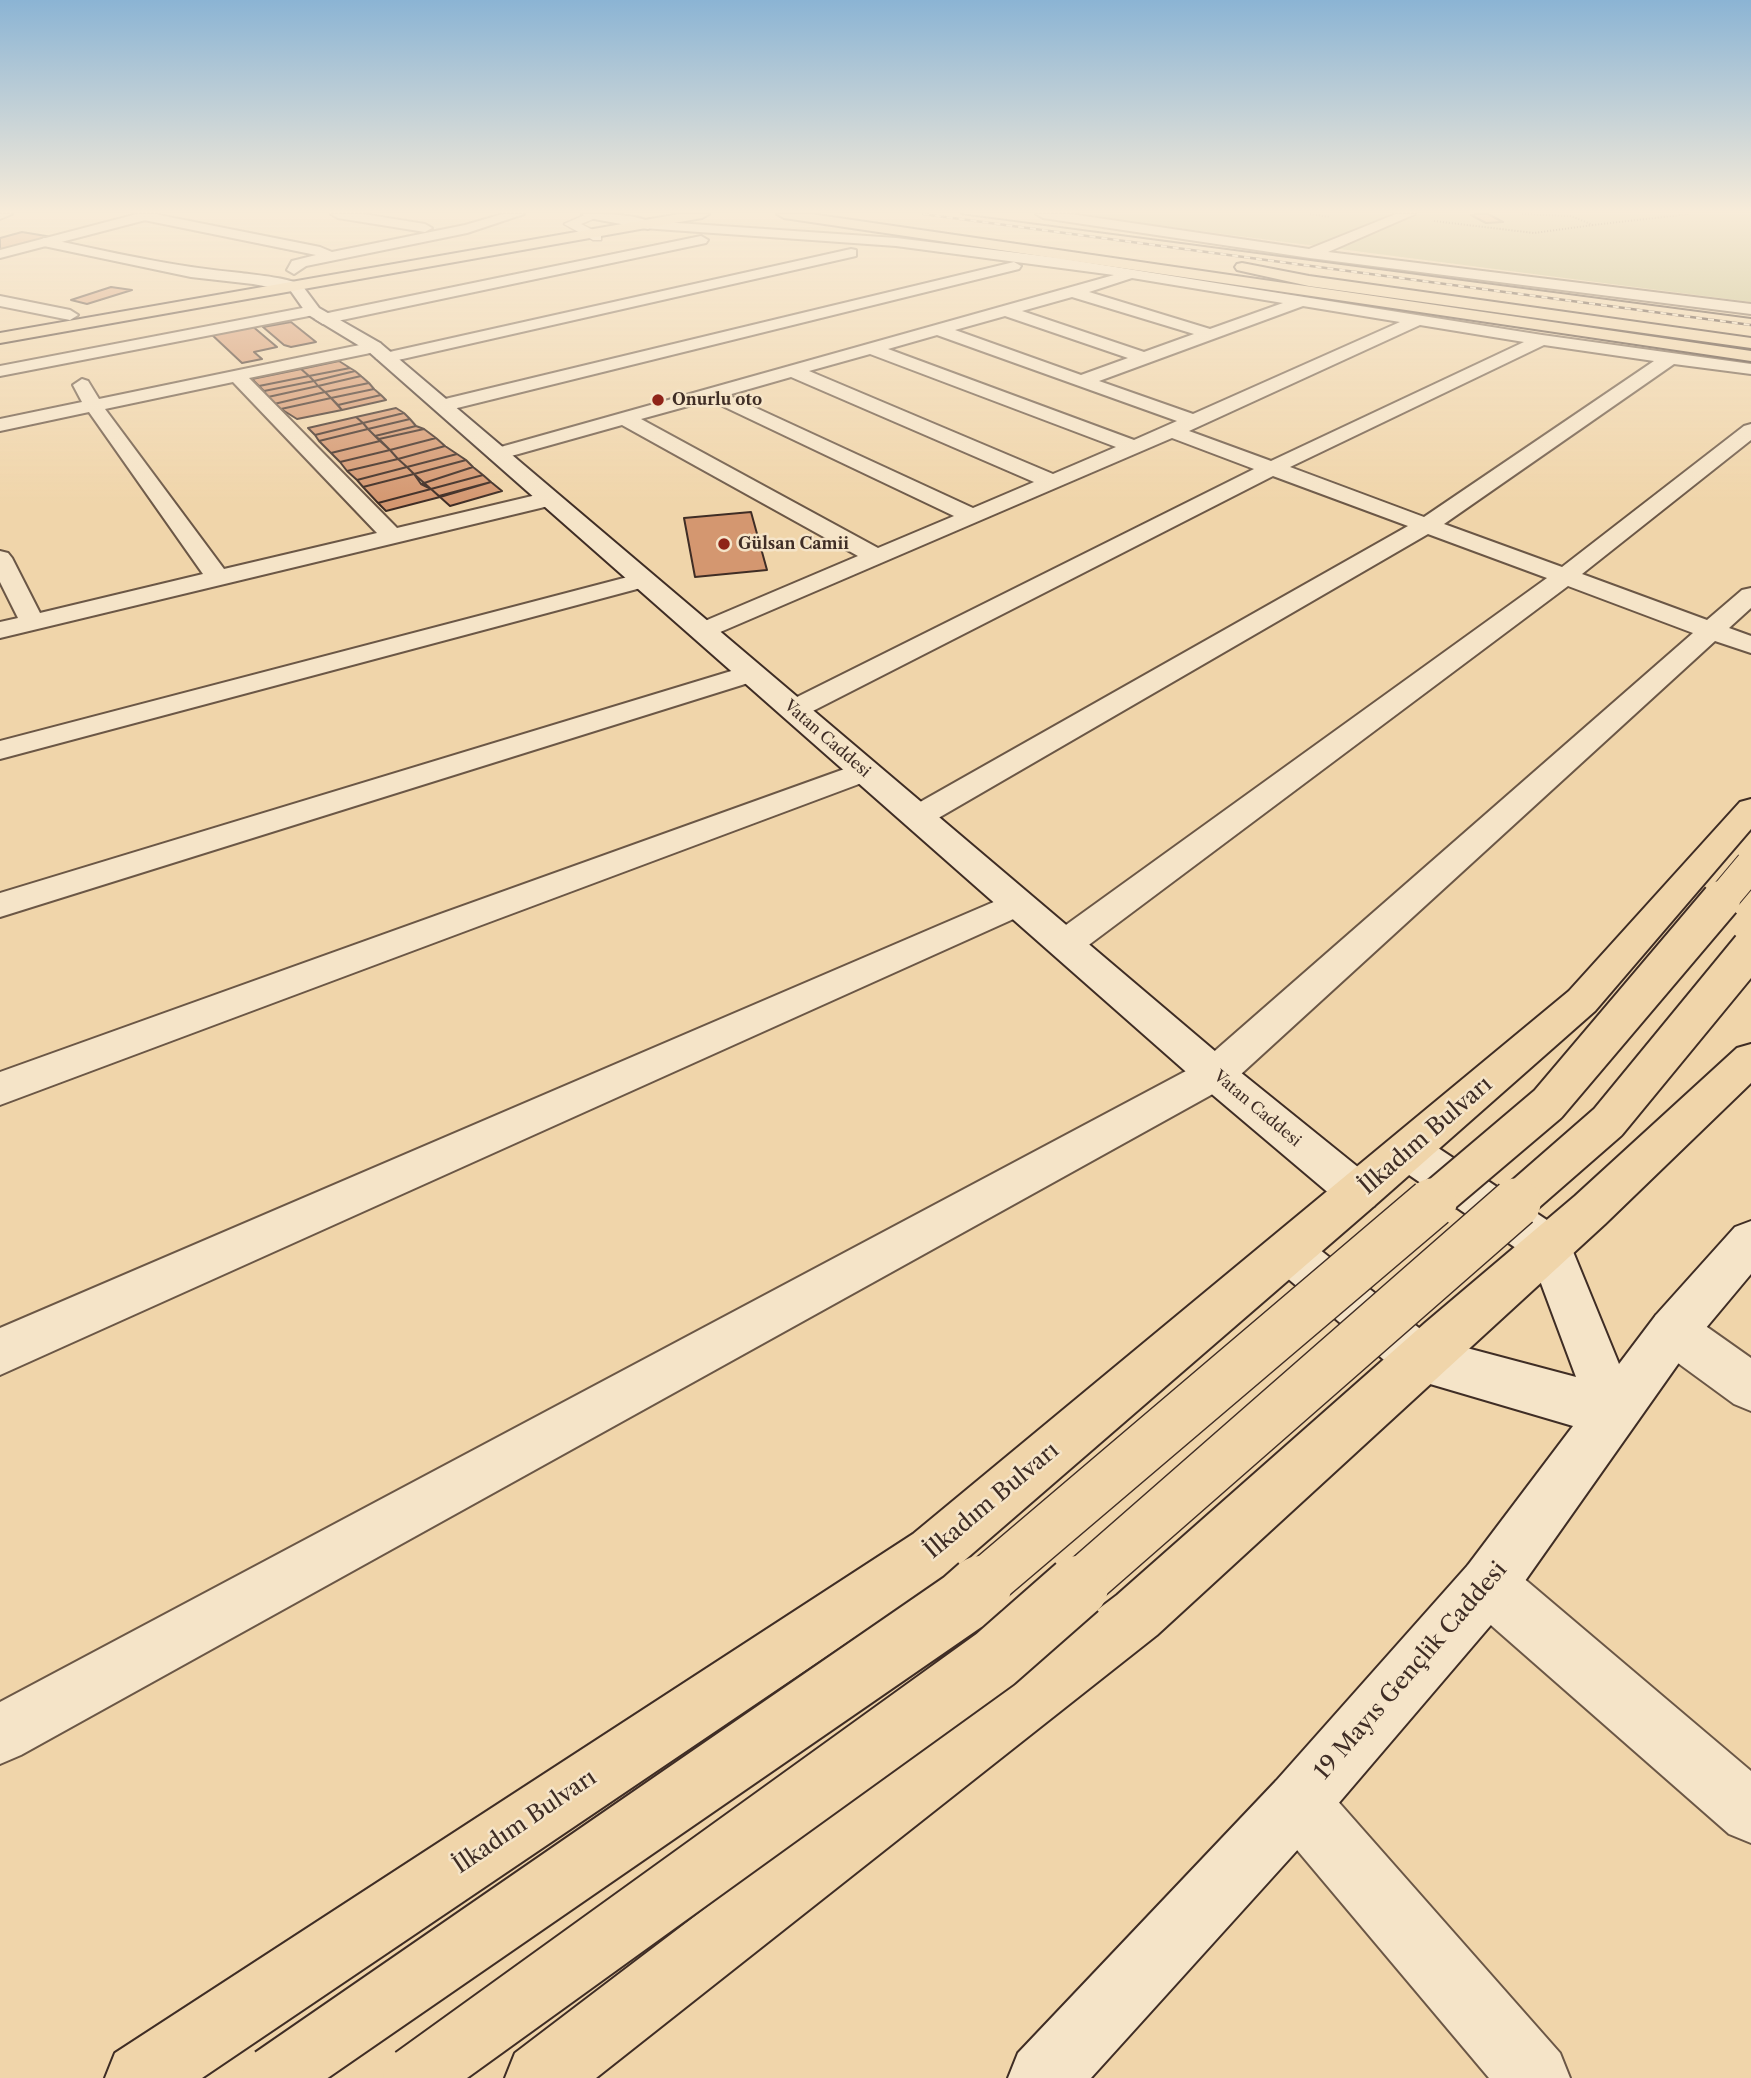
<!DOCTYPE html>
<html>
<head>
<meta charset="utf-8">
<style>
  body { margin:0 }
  canvas { display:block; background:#f0d5aa }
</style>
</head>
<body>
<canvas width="1751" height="2078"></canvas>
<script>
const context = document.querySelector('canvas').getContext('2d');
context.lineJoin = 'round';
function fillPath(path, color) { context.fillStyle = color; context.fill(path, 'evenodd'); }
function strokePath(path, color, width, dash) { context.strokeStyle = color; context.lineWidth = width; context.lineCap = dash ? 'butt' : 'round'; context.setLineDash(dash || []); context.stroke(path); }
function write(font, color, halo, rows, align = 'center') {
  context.font = font + ' "Libre Caslon Text",serif'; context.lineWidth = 5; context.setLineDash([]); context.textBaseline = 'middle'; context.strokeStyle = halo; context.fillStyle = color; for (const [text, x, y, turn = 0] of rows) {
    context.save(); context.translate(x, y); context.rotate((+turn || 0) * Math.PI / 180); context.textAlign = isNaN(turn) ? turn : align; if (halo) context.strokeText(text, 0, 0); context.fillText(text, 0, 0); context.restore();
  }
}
fillPath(new Path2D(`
  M1068,214h683v88z`), '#bebc85');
const building = new Path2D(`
  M1477,214h11l15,8 -17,1 -15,-8z
  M22,232l30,5 -52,14v-13z
  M111,287l21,3 -45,14 -16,-4z
  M291,322l25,20 -25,5 -7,-2 -21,-18z
  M251,325l26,22 -23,5 8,7 -20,4 -32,-30z
  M339,361l11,7 -41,8 -8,-7z
  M350,368l5,3 -41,10 -5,-5z
  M301,369l8,7 -50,10 -7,-7z
  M355,371l6,5 -43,10 -4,-5z
  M309,376l5,5 -50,10 -5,-5z
  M361,376l8,7 -44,9 -7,-6z
  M314,381l4,5 -50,11 -4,-6z
  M369,383l5,6 -43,9 -6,-6z
  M318,386l7,6 -51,12 -6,-7z
  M374,389l7,6 -43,10 -7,-7z
  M325,392l6,6 -50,11 -7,-5z
  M381,395l5,5 -44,10 -4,-5z
  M331,398l11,12 -45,9 -16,-10z
  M396,408l8,5 -41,10 -7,-6z
  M404,413l6,6 -42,10 -5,-6z
  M356,417l7,6 -48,12 -7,-7z
  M410,419l6,7 -41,10 -7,-7z
  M363,423l5,6 -49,12 -4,-6z
  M416,426l8,3 -45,10 -4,-3z
  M368,429l12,12 -49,12 -12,-12z
  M424,429l12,9 -46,12 -11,-11z
  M436,438l9,8 -47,13 -8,-9z
  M380,441l10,9 -50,12 -9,-9z
  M445,446l12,8 -50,13 -9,-8z
  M390,450l8,9 -51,12 -7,-9z
  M457,454l9,6 -52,14 -7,-7z
  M398,459l9,8 -50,13 -10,-9z
  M466,460l7,7 -52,17 -7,-10z
  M407,467l7,7 -51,13 -6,-7z
  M473,467l10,8 -52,14 -10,-5z
  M414,474l17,15 -53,14 -15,-16z
  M483,475l8,7 -52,14 -8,-7z
  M491,482l11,9 -52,15 -10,-9z
  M431,489l9,8 -54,14 -8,-8z
  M751,512l16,58 -72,7 -11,-59z`);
fillPath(building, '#d49770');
strokePath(building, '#3f2d25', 2);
const pedestrian = new Path2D(`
  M587,214h18l-24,10 20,10v6h-8l-29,-16z`);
const minor = new Path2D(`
  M139,214h15l166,33 12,5 133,-27 38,-11h21l-57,19 -161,33 -12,8 -7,-4 5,-9 24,-6 -172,-35 -5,-1z
  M331,214h32l62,10 7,4 -7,4 -87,-14z
  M1036,214h34l239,35 87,-35h19l-87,38 423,52v10l-441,-56 -267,-40z
  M648,221l248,17 163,20 483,77 209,29v10l-77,-10 -230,160 118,43 182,-141 7,-2v16l-169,134 125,46 35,-30 9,-2v20l-22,20 22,8v17l-36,-12 -486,444 -1208,670 -21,9v-62l1201,-639 492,-430 -125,-47 -490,367 -13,4 -13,-4 -5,-9 5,-9 495,-357 -119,-44 -500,290 -11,3 -11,-3 -5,-7 5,-7 502,-284 -135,-50 -470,240 -10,3 -10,-3 -4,-6 4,-6 471,-235 -82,-31 -461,198 -9,3 -9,-3 -4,-5 4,-5 165,-70 -236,-131 -125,35 -7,-2 -3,-4 3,-4 624,-175 -218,-29 -253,-18v-6zM1132,278l151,25 -73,26 -121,-37zM1072,297l122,37 -50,18 -122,-41zM1303,306l97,16 -207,92 -94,-33zM1005,316l123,42 -47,17 -126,-45zM1420,325l104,17 -253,119 -82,-30zM937,335l240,86 -43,19 -246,-91zM1544,345l110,16 -230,156 -134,-50zM870,354l246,93 -63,27 -244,-103zM791,377l243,105 -61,26 -245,-113zM710,400l244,116 -76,32 -237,-129z
  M701,236l7,4 -2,3 -383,81 -8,-5 8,-5z
  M44,238c66,14 130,29 197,35 14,2 53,5 63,14l-8,5 -43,-8 -62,-7 -152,-32 -2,-3z
  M851,249l5,1v6l-471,107 -9,-5 9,-5z
  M1014,262l7,4 -2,3 -578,143 -9,-6 9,-6z
  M313,306l8,5 -2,3 -319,62v-10z
  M374,342l6,1 3,4 -3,4 -131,27 148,150 152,-36 8,2 3,5 -3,5 -557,134v-16l18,-4 -18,-36v-31l8,2 4,5 28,55 163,-39 -114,-162 -89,19v-12l82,-17 -9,-17 9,-6 6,2 11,18zM233,382l144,151 -153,36 -119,-160z
  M643,573l9,2 3,5 -3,5 -652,174v-18z
  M751,665l10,2 4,6 -4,6 -761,238v-24z
  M864,762l11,2 4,7 -4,7 -875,327v-33z
  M1017,892l12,4 5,8 -5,8 -1029,463v-47z
  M1673,1308l17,7 61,43v53l-17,-7 -78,-57 -7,-16 7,-16z
  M1488,1557l20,8 243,206v72l-22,-9 -261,-229 -8,-20 8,-20z
  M1298,1772l22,9 240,272 10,25h-81l-213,-253 -9,-22 9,-22z`);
const tertiary = new Path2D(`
  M0,214h12l-12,5z
  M137,214h22l-2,3 -157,41v-8z
  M0,296l70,14 8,5 -8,5 -70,-14z`);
const secondary = new Path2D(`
  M582,214c19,0 58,-1 73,11l-7,4 -59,-11z
  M296,282l5,2 18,24 61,35 849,720 145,117 7,13 -7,13 -15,6 -15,-6 -143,-121 -833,-734 -61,-37 -19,-27z
  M1408,1133l15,5 142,94 54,132 37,-49 79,-88 16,-6v53l-61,73 -182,258 -188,220 -229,253h-83l10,-25 258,-272 192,-216 105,-139 -170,-50 -130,-110 -7,-14 7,-14 16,-6 16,6 128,101 143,38 -44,-118 -139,-95 -6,-13 6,-13z`);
const primary = new Path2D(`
  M679,214h30l-7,4 -702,125v-10z
  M777,214h34l940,137v10l-967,-143z
  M1751,799v30l-156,182 -221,195 -423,366 -749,506h-97l10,-25 798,-519 656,-543 171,-189z
  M1751,1044v39l-146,141 -448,411 -561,443h-91l10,-25 602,-458 308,-272 150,-127 162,-148z`);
const trunk = new Path2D(`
  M1242,263l67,13 442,62v10l-442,-62 -72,-16 -2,-3 2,-3z
  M1751,1045v31h-1l-14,-4 -6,-11 7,-12z`);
strokePath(pedestrian, '#6b5746', 3);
strokePath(minor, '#6b5746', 4);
strokePath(tertiary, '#6b5746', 4);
strokePath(secondary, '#3f2d25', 4);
strokePath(primary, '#3f2d25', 4);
strokePath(trunk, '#3f2d25', 4);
strokePath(new Path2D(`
  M1310,214l20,3
  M1522,214l49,2 22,9 96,-11
  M1434,221l100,12 59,-8`), '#3f2d25', 2, [1, 2]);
fillPath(pedestrian, '#f5e4c8');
fillPath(minor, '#f5e4c8');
fillPath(tertiary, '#f5e4c8');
fillPath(secondary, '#f5e4c8');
fillPath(primary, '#f0d5aa');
fillPath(trunk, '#f0d5aa');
strokePath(new Path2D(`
  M961,214l790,104`), '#3f2d25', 2);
const rail = new Path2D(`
  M923,214l828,111`);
strokePath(rail, '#3f2d25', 2.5);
strokePath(rail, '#f5e4c8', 2, [6]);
const trunkBridgeFar3 = new Path2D(`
  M1720,902l31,-37`);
const trunkBridgeFar2 = new Path2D(`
  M1430,1204l118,-100 173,-204
  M1514,1204l94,-82 143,-174`);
const trunkBridgeFar1 = new Path2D(`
  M978,1589l454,-386
  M1075,1589l441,-386`);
const trunkBridge = new Path2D(`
  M273,2078l690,-476 17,-15
  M414,2078l581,-419 82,-72`);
strokePath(trunkBridgeFar3, '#3f2d25', 33, []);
strokePath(trunkBridgeFar2, '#3f2d25', 42, []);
strokePath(trunkBridgeFar1, '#3f2d25', 52, []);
strokePath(trunkBridge, '#3f2d25', 66, []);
strokePath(trunkBridgeFar3, '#f0d5aa', 31);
strokePath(trunkBridgeFar2, '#f0d5aa', 38);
strokePath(trunkBridgeFar1, '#f0d5aa', 49);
strokePath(trunkBridge, '#f0d5aa', 62);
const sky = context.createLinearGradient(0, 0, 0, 505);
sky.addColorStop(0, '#8bb4d4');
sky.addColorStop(0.42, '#f8ecd9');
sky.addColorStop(1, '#f8ecd900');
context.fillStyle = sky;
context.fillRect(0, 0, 1751, 505);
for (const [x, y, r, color] of [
  [658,400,7,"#8f2418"],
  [724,544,7,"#8f2418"]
]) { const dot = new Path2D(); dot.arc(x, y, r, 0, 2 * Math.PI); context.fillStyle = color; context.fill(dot); strokePath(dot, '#f5e4c8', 2.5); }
write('bold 16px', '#3f2d25', '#f5e4c8', [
  ["Onurlu oto",672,400],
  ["Gülsan Camii",738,544]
], 'left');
write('16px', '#3f2d25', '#f5e4c8', [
  ["Vatan Caddesi",827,739,41],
  ["Vatan Caddesi",1257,1109,40]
]);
write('23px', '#3f2d25', '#f5e4c8', [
  ["İlkadım Bulvarı",1426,1136,-41],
  ["İlkadım Bulvarı",992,1501,-40],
  ["19 Mayıs Gençlik Caddesi",1411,1671,-49],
  ["İlkadım Bulvarı",525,1822,-34]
]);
</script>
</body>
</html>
